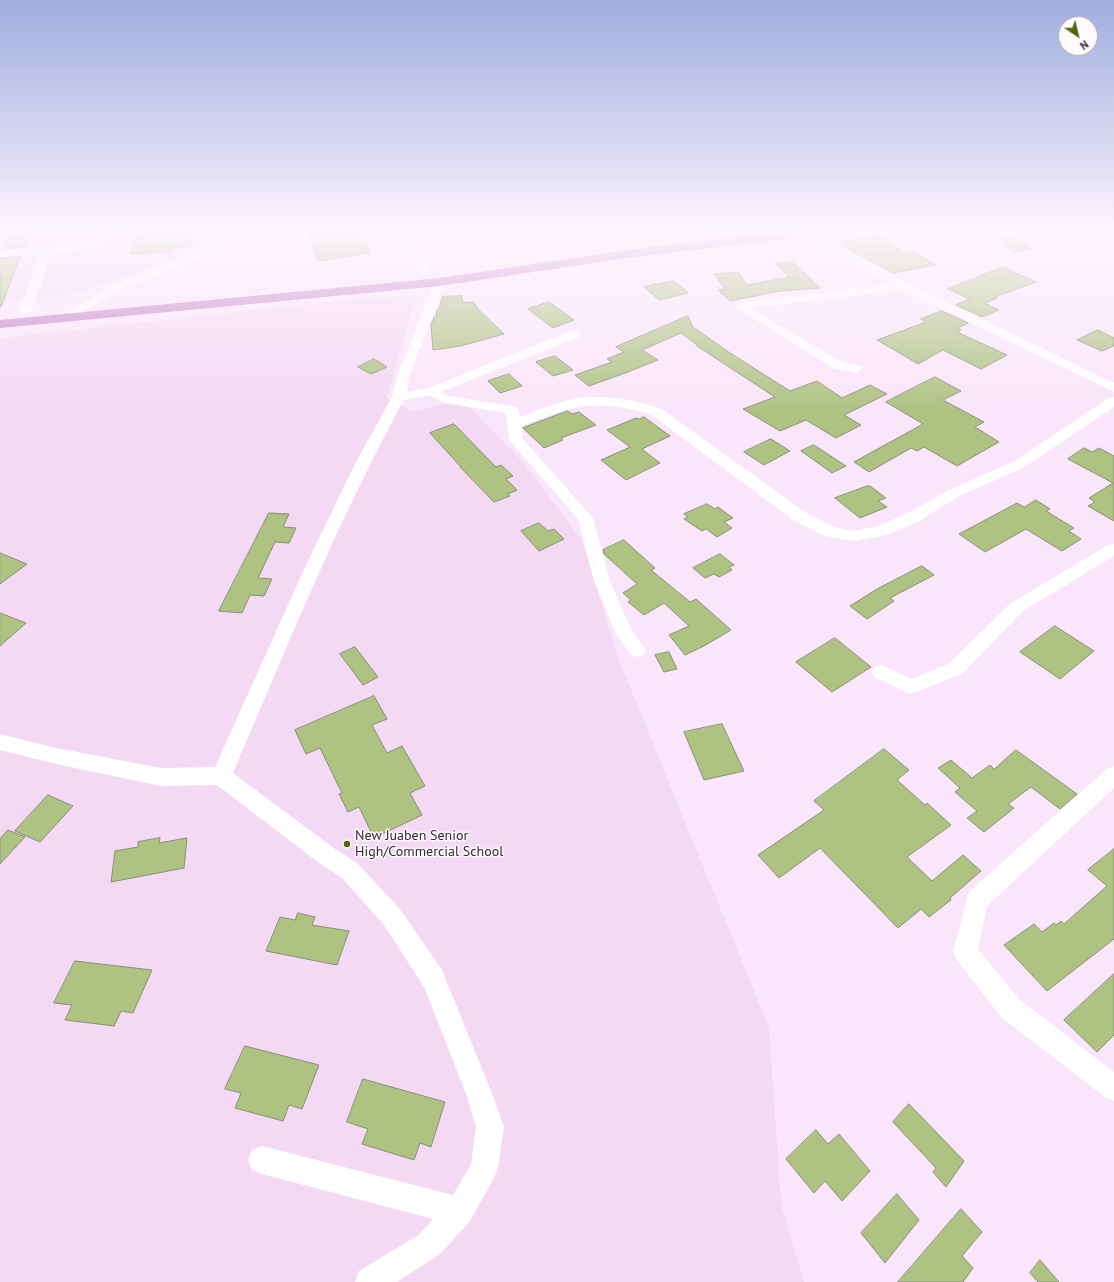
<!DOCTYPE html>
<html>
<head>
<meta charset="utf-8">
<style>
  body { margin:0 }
  #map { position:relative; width:1114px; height:1282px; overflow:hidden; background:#fae6fa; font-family:"PT Sans",sans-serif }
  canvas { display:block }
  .north { position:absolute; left:1058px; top:16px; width:40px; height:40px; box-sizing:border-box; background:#fefafe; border:1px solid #aca7ac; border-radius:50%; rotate:145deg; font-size:11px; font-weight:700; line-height:16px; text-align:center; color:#322b32 }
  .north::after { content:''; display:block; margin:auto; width:14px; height:18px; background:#536713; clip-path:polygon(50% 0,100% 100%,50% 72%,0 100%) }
</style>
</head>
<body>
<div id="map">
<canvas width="1114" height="1282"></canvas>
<div class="north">N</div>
</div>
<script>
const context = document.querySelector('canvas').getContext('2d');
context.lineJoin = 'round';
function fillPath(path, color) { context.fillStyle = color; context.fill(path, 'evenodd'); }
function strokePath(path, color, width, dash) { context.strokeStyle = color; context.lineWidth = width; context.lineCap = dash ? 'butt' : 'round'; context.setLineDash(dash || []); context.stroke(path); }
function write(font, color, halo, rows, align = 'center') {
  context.font = font + ' "PT Sans",sans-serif'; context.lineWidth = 3; context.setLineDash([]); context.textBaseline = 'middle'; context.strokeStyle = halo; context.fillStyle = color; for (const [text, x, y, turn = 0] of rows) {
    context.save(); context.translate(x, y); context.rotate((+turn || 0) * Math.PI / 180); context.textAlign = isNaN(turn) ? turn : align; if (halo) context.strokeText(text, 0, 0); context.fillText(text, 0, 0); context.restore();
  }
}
fillPath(new Path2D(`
  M0,233h209v7l-31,18 -103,36 -75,8z
  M416,296l-29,102 26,14 49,-13 59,61 61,80 37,120 150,368 12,176 23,78h-804v-944l365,-40z`), '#f3d9f3');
const building = new Path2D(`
  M138,233h57l-6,14h-15l-2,5 -42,2z
  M308,233h55l6,20 -51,8z
  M29,235l-5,12 -20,2 6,-13z
  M878,235l25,17h11l22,13 -42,8 -39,-20 -16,-10z
  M1018,239l12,10 -17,3 -14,-12z
  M20,257l-19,50h-1v-49z
  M793,262l27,26 -40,3 -50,10 -12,-11 7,-1 -11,-15 24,-2 9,13 42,-8 -13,-13z
  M1003,267l33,15 -41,15 2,1 -12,5 14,7 -17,7 -26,-12 14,-6 -22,-10z
  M674,281l14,12 -29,7 -15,-13z
  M462,296l1,7 11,-1 3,6 27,26 -43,12 -28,4 -2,-25 3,-8h2l1,-7h2l3,-13z
  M549,302l25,18 -21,8 -25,-19z
  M942,311l26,12 -10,5 3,2 -4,2 50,23 -26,14 -38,-19 -25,14 -41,-24 49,-18 -5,-3z
  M688,316l5,11 34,24 63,40 27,-10 25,17 28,-13 17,9 -43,21 17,10 -25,13 -30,-18 -26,11 -37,-22 32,-12 -78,-51v-1l-16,-12 -39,17 16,10 -30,12 -39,14 -14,-11 37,-13 -5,-3 17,-7 -8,-5z
  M1098,330l16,8v8l-12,5 -25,-11z
  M555,356l18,14 -20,6 -17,-14z
  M374,359l13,8 -16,7 -13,-7z
  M509,374l13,12 -22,7 -12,-12z
  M935,377l26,14 -18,9 41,22 -9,5 24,15 -42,24 -33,-19 -7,4 -6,-3 -42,24 -15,-10 69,-38 -37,-22z
  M568,411l4,3 7,-2 17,13 -35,13 2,2 -19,8 -21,-20z
  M644,417l26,19 -28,13 18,14 -34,17 -25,-20 29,-13 -23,-17 29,-12 3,1z
  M454,424l42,43 5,-2 12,11 -7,3 11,11 -9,4 2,2 -16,6 -34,-35h1l-31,-34z
  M771,439l19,12 -26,14 -20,-13z
  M814,445l32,21 -14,7 -31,-22z
  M1084,448l8,4 7,-4 15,8v65l-26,-15 7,-4 -6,-4 24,-15 -45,-24z
  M867,486h3l16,12 -8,3 9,6 -27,11 -25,-20z
  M1036,500l14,9 -4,2 28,17 -5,3 12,8 -19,12 -36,-22 -41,23 -26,-18 58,-31 7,4z
  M707,504l8,5 3,-2 15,11 -9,4 8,6 -15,9 -11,-8 -4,2 -18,-12 4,-2 -4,-3z
  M269,513l20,1 -6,13 13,1 -7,15 -14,-1 -17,36 14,1 -8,17 -14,-1 -8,18 -23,-2z
  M539,523l9,8 6,-2 10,10 -25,12 -18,-20z
  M624,540l31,28 -4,2 39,32 6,-3 35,31 -27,16 -19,9 -16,-20 20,-9 -25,-23 -20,12 -16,-13 3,-2 -8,-7 14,-9 -33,-30 -1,-4z
  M0,553l27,11 -27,20z
  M720,554l14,11 -5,2 3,3 -13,7 -5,-3 -9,4 -12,-10z
  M922,566l12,9 -44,23 4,3 -27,18 -17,-13 27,-17z
  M0,613l26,10 -26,23z
  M1055,626l39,25 -34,28 -40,-27z
  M835,638l36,29 -39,25 -36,-30z
  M355,647l23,30 -15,8 -23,-31z
  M669,652l8,17 -13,3 -9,-17z
  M374,696l13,23 -15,6 15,28 15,-7 23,40 -15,7 12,22 -48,23 -15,-31 -11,5 -9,-18 3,-1 -22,-45 -14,6 -11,-24z
  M722,724l22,47 -40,9 -20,-48z
  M884,749l25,21 -12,10 28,25 2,-2 24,22 -44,32 25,24 31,-26 18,16 -31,27 1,2 -22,17 -8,-8 -23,19 -78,-80 -41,30 -21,-23 66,-45 -10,-9z
  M1016,750l61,44 -17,15 -29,-22 -23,17 6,4 -30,24 -17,-14 10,-7 -22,-19 5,-4 -22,-20 13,-8 21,18 18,-13 4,4z
  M48,795l25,11 -33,36 -25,-11z
  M8,830l17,7 -25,27v-25z
  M160,838l-1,5 28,-5 -3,30 -73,14 4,-31 23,-4v-5z
  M1114,849v90l-67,52 -43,-46 30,-21 8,8 12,-9 2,2 5,-4 3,3 43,-38 -19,-16z
  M298,913l17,4 -3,8 37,6 -12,34 -71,-14 14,-34 15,3z
  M75,961l77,9 -19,43 -12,-2 -7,15 -49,-6 7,-15 -18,-2z
  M1114,974v61l-17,17 -33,-32z
  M245,1046l74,19 -17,44 -13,-4 -6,16 -48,-13 6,-15 -16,-4z
  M363,1079l82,23 -14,45 -11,-4 -6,17 -52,-16 6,-15 -21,-7z
  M909,1104l55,57 -18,26 -13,-15 3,-4 -43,-46z
  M816,1130l12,14 11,-10 31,37 -28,30 -17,-20 -11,12 -28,-34z
  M897,1194l22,26 -34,43 -24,-30z
  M961,1209l21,23 -20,24 11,12 -10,14h-65z
  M1040,1260l19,22h-21l-8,-9z`);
fillPath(building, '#aec281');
strokePath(building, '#89907a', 1);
fillPath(new Path2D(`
  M105,233h11c-15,19 -42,18 -64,20l-21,58 -6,4 -4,-2 -2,-2 22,-57 -41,3v-6l82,-7 13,-4z
  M218,233h10l-3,8 -13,12 -88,35 -57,33h-8l-2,-3 59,-34 88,-35 12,-11z
  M389,233h11l31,39 -1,2h-8z
  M674,233h11l3,4 -1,2h-8z
  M800,233h13l96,51 205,99v9l-211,-102 -153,18 92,54 19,4 1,3 -6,4 -23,-5 -98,-61 9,-5 149,-18z
  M440,279l6,3 -37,95 -2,15 21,-4 143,-57h8l2,3 -2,3 -138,55 7,4 69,11 3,10c17,-6 35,-14 52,-18 28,-5 65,0 91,11l142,102 29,15 20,4 24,-5 28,-12 43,-24 64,-28 96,-64 5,-1v10l-91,61 -64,28 -41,26 -31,13 -33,6 -30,-5 -31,-16 -140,-104c-20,-9 -58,-14 -79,-8 -18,4 -35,12 -53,18l2,13 70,79 17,63 20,46 16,23 -3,5 -6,2 -6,-2 -15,-21 -22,-53 -16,-62 -69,-79 -3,-27 -62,-10 -15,-8 -25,5c-66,120 -117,247 -171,373l102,76 23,15 42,45 42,61 51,126 11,31 -6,41 -4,10 -24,43 -30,33 -43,28h-42l4,-11 61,-37 13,-15 -171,-45 -10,-4 -4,-10 4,-10 10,-4 191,49 18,-31 5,-37 -9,-31 -43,-109 -40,-62 -42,-47 -23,-15 -102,-78 -56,1 -105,-22 -56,-14v-16l56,14 105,20 54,-1 91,-202 50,-103 36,-65 5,-20 37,-95z
  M1114,544v12l-91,55 -61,63 -51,20 -37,-17 -2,-5 2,-5 7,-2 31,14 36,-15 63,-61 97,-58z
  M1114,766v22l-127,118 -9,43 41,50 95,73v29l-9,-4 -104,-80 -44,-57 -4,-8 16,-60 138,-123z`), '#fff');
fillPath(new Path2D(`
  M768,233h40l-6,4 -175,21 -187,28 -440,42v-8l440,-42 187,-28z`), '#c17cc2');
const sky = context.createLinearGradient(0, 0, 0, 413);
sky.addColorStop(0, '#a0ade0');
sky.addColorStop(0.56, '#fdf4fd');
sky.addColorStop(1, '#fdf4fd00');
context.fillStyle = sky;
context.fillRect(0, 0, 1114, 413);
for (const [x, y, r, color] of [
  [347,844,4,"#536713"]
]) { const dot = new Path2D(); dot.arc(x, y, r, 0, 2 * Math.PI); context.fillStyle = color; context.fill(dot); strokePath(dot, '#fefafe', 1.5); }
write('14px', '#322b32', '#fefafe', [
  ["New Juaben Senior",355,836],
  ["High/Commercial School",355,852]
], 'left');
</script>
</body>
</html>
